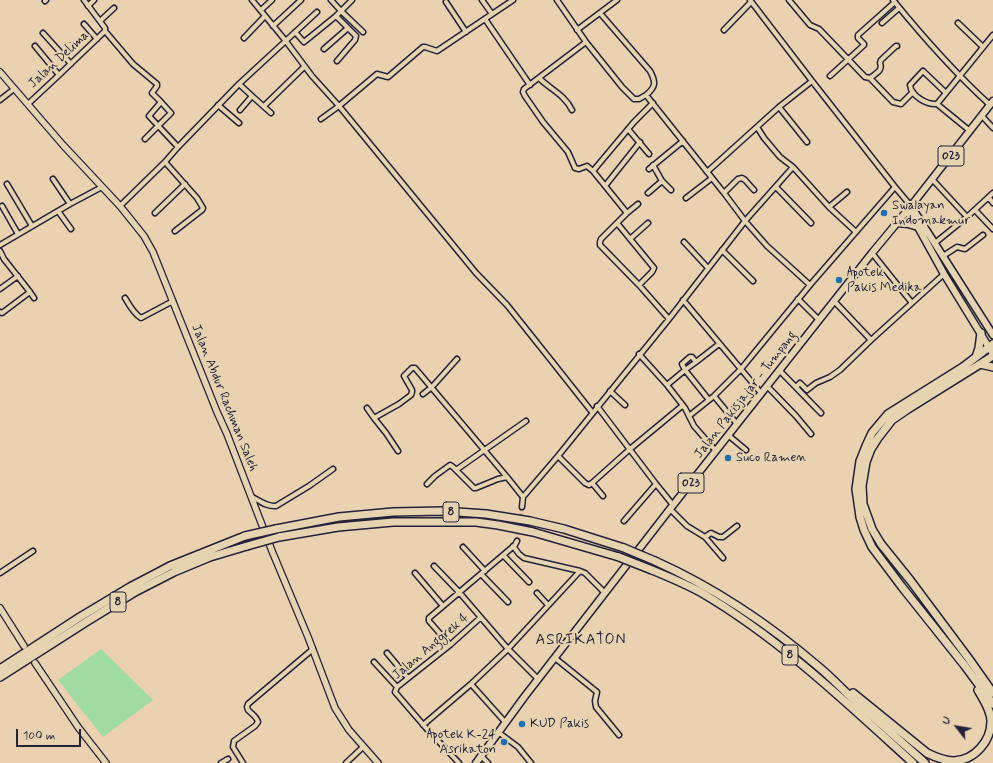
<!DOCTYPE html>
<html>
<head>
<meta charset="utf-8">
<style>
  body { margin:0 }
  #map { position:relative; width:993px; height:763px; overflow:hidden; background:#ead1b0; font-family:Mynerve,sans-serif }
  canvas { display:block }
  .north { position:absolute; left:937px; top:707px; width:40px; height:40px; -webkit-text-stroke:3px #e6d4b1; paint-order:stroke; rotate:301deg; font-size:11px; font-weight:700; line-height:16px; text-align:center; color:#22223b }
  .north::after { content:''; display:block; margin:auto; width:14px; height:18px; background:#22223b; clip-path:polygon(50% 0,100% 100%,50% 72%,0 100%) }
  .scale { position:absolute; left:16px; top:729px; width:65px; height:18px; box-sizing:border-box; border:2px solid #22223b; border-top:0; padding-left:5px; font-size:12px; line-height:14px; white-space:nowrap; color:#22223b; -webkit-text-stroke:3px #e6d4b1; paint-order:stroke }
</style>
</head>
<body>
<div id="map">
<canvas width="993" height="763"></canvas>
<div class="north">U</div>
<div class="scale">100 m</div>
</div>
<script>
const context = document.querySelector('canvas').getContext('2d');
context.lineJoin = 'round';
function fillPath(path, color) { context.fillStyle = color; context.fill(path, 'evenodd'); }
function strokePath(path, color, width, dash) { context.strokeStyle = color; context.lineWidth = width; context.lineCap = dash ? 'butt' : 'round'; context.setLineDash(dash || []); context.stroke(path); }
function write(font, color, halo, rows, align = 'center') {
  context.font = font + ' Mynerve,sans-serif'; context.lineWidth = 4; context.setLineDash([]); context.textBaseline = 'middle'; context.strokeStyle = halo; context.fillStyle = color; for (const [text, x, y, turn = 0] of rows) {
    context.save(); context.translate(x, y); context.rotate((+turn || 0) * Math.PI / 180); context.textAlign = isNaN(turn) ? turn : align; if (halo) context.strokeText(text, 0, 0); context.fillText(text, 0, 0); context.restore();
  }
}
fillPath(new Path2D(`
  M101,649l52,51 -50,37 -45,-57z`), '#a0dba2');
strokePath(new Path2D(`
  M517,541l5,-34`), '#c2ae99', 4, [4, 2]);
const street = new Path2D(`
  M84,0l21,28v3l28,33 24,20v2l-5,7 9,9 -12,14 29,31
  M252,0l33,40 27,36 27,30 137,167 31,32 47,59 38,48
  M331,0l10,11 22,21
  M482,0l10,14
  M557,0l29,42 36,45 12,12h5l7,-4 78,98 21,28 22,25 43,39
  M750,0l62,81 83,106 16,19
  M789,0l21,25 9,4 46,48 5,1 23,24 8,2 12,-12
  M893,0c30,37 62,73 97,105
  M45,1l1,-1
  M446,2l20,30
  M88,6l6,-6
  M261,10l11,-10
  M600,13l50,58c6,11 6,16 -4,24
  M336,16l16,-16
  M485,19l45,66
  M100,21l14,-13
  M882,23l17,-15
  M958,23l25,24
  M84,24l13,15
  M273,26l28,-26
  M577,30l40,-30
  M724,30l27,-28
  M295,32l8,9 1,1 32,-26 20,20 -1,4 -18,21
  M43,33l28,31
  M244,38l21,-22
  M586,42l-62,47 -1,3 2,4 18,26 25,30 7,16 4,1 8,-3 6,5
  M35,46l24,29
  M324,49l24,-21
  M830,76l34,-31v-1l-6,-6v-3l37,-33
  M539,78c11,11 26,17 33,32
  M870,78c6,-5 13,-7 10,-15l1,-3 15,-14h1
  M239,84l13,12
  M946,93l-23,-22 -13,14c1,11 17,20 27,19l33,27
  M0,100l14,-11
  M653,103l-19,19 -41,49 34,42 -26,26 -1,3v3l39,40 30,34
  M28,104l31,-29 46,-44
  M937,104l56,-69
  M218,105l21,18
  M264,106l40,-39
  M779,107l28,35
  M240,110l12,-14 19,17
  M982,116l11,12
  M321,119l18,-13 38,-32 11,3 35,-30h2l12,4 76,-51
  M757,127l7,11 16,19 13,10 36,40 27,25
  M628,129l21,25
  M145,139l26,-26 -10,-11
  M165,162l32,36 6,10 -1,2 -27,21
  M653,165l9,16 9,9
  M649,169l34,-28
  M707,172l72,-65 33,-26
  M53,179l17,25
  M932,179l35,38
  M7,184l25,42
  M605,186l35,-44
  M776,187l35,36
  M648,193l14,-12
  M724,193l14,-14 4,-1 3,2 9,10
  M686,198l26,-20
  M989,198l4,5
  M2,206l16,28
  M120,206l45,-44 13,-15 61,-63 78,-72
  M829,207l18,-15
  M975,210l18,19
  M58,211l13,18
  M155,213l30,-29
  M627,213l11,-9
  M617,223l37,45 -2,4 -13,13
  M630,239l18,-16
  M684,242l24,26
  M935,243l32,-26 26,-24
  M0,245l70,-41 32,-17
  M722,250l31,31
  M0,251l4,8 26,33 -28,21 -2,-1
  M872,253l40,50
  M943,256l14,-9 8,2 18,-14
  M0,289l18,-13
  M30,292l4,6
  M125,298c4,7 9,16 16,20l32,-17
  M798,299l21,21
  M683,300l78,93
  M834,301l37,39
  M639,354l28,31 18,23 9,18 22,25
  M696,362l-11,8 24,30
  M780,371l41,42
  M667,385l18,-15 -3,-6 8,-7h2l4,5 23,-18
  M767,386l29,30 15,18
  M796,387l4,-4 7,7 9,-7 14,-6 10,-7 31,-30 73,-66
  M610,391l15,14
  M423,394l9,-7 25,-28
  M714,396l23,28
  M597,406l59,78 17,21
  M367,408l7,10 25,-14 12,-9 1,-3v-2l-8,-14 8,-8h3l92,109
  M689,416l25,-20 27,-27 69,-84 85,-98
  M374,418l12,15 12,18
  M728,435l18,15
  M558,456l27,27 4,2 3,-2 38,-34 52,-43
  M456,470l70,-49
  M592,483l11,13
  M427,484l8,-8 15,-11 3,2 21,21h2l22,-9 9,-2 16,20
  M252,497c8,4 15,10 24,9l33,-20 24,-17
  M522,507l1,-10 35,-41 111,-137 76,-98 48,-54
  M670,509l17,17 18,11 18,21
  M624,521l32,-37
  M705,537l6,-4 8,4h4l14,-11
  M513,546l6,8 5,4 56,13
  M463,547l22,24
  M503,555l26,27
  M434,566l25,26 49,57 30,30
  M0,573l33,-22
  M415,573l28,33
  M481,574l27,28
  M537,593l11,12
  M450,645l-21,-24v-3l86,-73 2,-4
  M387,653l21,25
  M555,658l42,34 -2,9 1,6 23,28
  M374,662l23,25
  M471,684l34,38
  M423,725l48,-41 37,-35 72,-78 5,2 20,20
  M498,732l20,15 13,16
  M481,756l7,7
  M221,763l7,-4
  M243,763l-10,-16 1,-6 21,-15 3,-4c-1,-5 -6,-8 -10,-12l-1,-3 1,-3 65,-55
  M346,763l17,-16
  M459,763l-33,-35 -31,-36 2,-5 53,-42 30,-27`);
const secondary = new Path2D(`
  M0,72l63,73 57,61 24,30 9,16 64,160 10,22 45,117 36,86 27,71 14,22 29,33
  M0,608l24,38
  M35,663l43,64 28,36`);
const primary = new Path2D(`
  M911,206l82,129
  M907,211l11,16 26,47 49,80
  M897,223l11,1 10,3
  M476,763l49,-67 145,-187 149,-189 53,-67 39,-47 82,-105`);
const highway = new Path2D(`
  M993,344l-30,23 -75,47 -16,19 -6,13 -6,15 -4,28 4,28 4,13 8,17 30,40 63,79 28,38
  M993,356l-85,53 -16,11 -14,18 -7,11 -5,13 -4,24 1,18 9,25 9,15 29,36 59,79 24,34
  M976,357l3,-9 2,-15
  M980,364l13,3
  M276,529l63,-12 54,-5 50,-1 43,3 44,7 34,8 60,19
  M279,537l59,-10 55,-5h83l22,3 35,7 86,25
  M655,561c60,27 115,64 165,107 12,10 23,22 35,33 23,21 47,41 70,62
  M652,570c17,7 34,14 50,23 78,46 144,109 211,170
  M0,669l80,-52 50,-30 40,-21 75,-30
  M0,677l86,-55 49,-30 39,-20 36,-15 37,-11
  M853,693l74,60c8,4 18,8 27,8 21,-1 37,-20 37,-40 0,-11 -8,-22 -13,-31`);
strokePath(street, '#22223b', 7);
strokePath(secondary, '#22223b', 8);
strokePath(primary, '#22223b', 9);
strokePath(highway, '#22223b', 10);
strokePath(street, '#e6d4b1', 4);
strokePath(secondary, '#e6d4b1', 5.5);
strokePath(primary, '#e6d4b1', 6);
strokePath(highway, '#e6d4b1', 7);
const highwayBridge = new Path2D(`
  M245,536l31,-7
  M247,546l32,-9
  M624,548l31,13
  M619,557l33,13`);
strokePath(highwayBridge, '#22223b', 10, []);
strokePath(highwayBridge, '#e6d4b1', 7);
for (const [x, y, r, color] of [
  [884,213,4,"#1f6fb2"],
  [839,280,4,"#1f6fb2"],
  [728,458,4,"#1f6fb2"],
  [522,724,4,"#1f6fb2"],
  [504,742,4,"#1f6fb2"]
]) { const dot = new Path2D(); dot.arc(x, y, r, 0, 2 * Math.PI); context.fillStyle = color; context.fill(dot); strokePath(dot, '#e6d4b1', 1.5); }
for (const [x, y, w] of [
  [951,156,26],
  [691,483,26],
  [451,512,16],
  [118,602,16],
  [790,655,16]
]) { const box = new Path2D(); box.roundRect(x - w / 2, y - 10, w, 20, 3); context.fillStyle = '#e6d4b1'; context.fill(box); strokePath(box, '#22223b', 1); }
write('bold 12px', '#22223b', null, [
  ["023",951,156],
  ["023",691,483],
  ["8",451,512],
  ["8",118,602],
  ["8",790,655]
]);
write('13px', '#22223b', '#e6d4b1', [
  ["Jalan Delima",59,60,-43],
  ["Jalan Pakisjajar - Tumpang",746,395,-52],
  ["Jalan Abdur Rachman Saleh",224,398,68],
  ["Jalan Anggrek 4",431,647,-40]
]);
write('13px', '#22223b', '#e6d4b1', [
  ["Swalayan",892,206],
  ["Indomakmur",892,221],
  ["Apotek",847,273],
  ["Pakis Medika",847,288],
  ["Suco Ramen",736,458],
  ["KUD Pakis",530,724],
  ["Apotek K-24",496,735,"right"],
  ["Asrikaton",496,750,"right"]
], 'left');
context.letterSpacing = '1px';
write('15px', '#22223b', '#e6d4b1', [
  ["ASRIKATON",581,641]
]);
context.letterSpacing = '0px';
</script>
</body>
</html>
